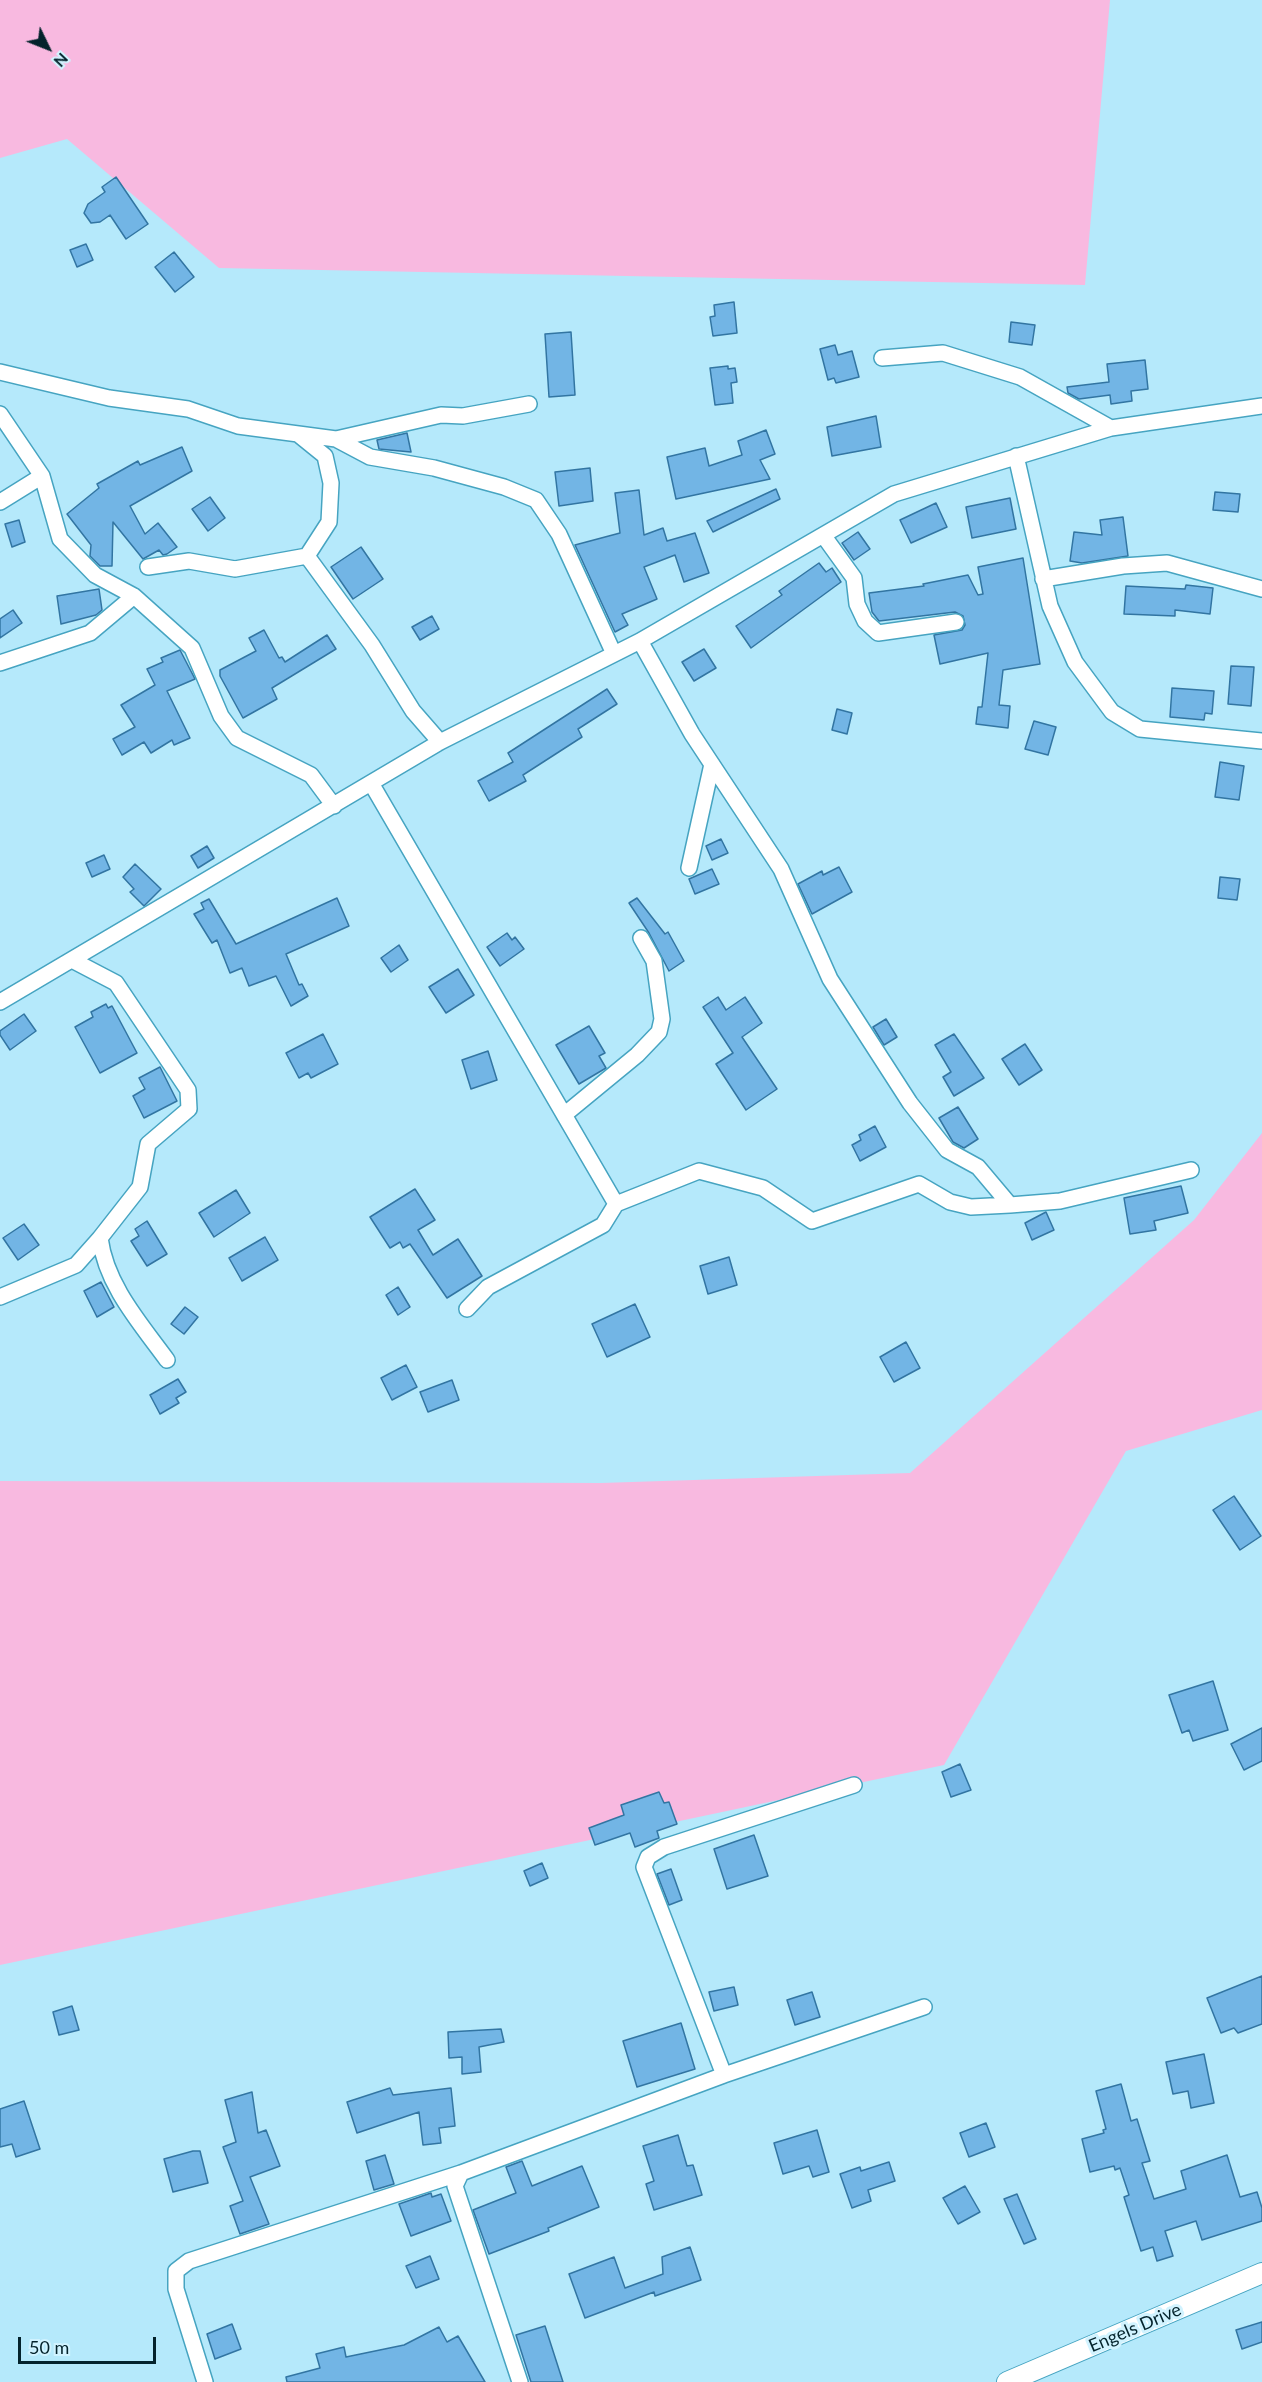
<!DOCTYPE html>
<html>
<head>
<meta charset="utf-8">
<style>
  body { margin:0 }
  #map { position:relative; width:1262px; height:2382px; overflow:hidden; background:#b5e9fb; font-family:Lato,sans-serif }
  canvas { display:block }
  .north { position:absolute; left:18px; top:18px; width:60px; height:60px; -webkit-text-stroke:4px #d1f3ff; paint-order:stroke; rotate:133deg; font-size:16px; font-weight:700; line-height:24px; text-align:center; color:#04232c }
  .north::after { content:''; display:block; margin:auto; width:21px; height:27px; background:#04232c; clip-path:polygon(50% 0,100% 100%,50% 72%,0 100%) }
  .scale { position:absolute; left:18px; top:2337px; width:138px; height:27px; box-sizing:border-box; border:3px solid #04232c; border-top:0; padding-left:8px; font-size:18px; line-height:21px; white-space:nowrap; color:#04232c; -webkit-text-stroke:4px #d1f3ff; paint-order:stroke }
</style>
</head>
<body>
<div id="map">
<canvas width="1262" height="2382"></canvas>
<div class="north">N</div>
<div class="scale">50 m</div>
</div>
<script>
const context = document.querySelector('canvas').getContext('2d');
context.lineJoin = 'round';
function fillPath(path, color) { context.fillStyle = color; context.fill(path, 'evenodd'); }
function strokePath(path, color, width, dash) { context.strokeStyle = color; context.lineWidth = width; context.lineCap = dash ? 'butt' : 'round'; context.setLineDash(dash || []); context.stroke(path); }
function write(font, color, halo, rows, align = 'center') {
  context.font = font + ' Lato,sans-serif'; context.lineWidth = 6; context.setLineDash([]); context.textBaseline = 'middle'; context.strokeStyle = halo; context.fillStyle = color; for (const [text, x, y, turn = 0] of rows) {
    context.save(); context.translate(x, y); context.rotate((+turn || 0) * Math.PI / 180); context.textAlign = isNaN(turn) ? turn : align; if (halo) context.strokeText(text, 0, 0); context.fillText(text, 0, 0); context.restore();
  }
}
fillPath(new Path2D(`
  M0,0h1110l-25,285 -866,-17 -152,-129 -67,19z
  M1262,1133v277l-136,41 -182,314 -944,200v-484l601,2 309,-10 284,-253z`), '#f8b9e0');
const building = new Path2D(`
  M116,177l32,47 -22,15 -16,-24 -10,7 -9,1 -7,-10 4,-9 17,-12 -3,-5z
  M86,244l7,16 -16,7 -7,-17z
  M174,252l20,25 -19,15 -20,-25z
  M734,302l3,31 -24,3 -3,-19 5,-1 -1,-11z
  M1011,322l24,3 -3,20 -23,-3z
  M571,332l4,63 -26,2 -4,-63z
  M835,345l3,10 14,-4 7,26 -23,6 -2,-5 -6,2 -8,-31z
  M1145,360l3,29 -17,2 1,10 -21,3 -1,-9 -31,4 -11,-6 -1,-6 42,-5 -2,-18z
  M728,366v3l7,-1 2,14 -6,1 2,20 -18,2 -5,-37z
  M876,416l5,31 -49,9 -5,-29z
  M766,430l9,24 -15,6 10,19 -94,20 -9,-42 38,-9 4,18 33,-11 -4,-14z
  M407,433l4,19 -32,-3 -2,-9z
  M182,447l10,24 -62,35 15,28 13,-11 19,24 -10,7 -4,1 -4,-5 -16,9 -30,-37 -1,44h-12l-10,-10 1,-11 -24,-31 32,-26 -2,-4 41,-23 2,4z
  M590,468l3,33 -34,5 -4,-34z
  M776,489l4,10 -67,33 -6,-11z
  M639,490l5,45 19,-7 4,13 28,-8 14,40 -25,9 -9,-27 -31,12 13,32 -35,15 6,11 -13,7 -40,-87 45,-12 -5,-40z
  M1215,492l25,2 -2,18 -25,-2z
  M210,497l15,21 -17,13 -16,-22z
  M1010,498l6,31 -44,9 -6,-31z
  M936,503l11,24 -36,16 -11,-23z
  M1123,517l5,39 -46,7 -12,-2 4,-29 28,3 -2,-15z
  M19,520l6,22 -13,5 -7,-23z
  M858,532l12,17 -16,11 -12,-17z
  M361,547l22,32 -30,20 -22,-32z
  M1023,558l17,106 -37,6 -4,35 11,1 -2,22 -32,-4 2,-17h4l6,-54 -48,11 -6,-29 28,-5 3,-5 -2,-9 -8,-4 -76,9 -7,-9 -3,-19 55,-7 -1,-2 45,-9 10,20 5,-1 -5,-27z
  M819,563l7,9 6,-4 9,14 -90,66 -15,-22 46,-31 -3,-4z
  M1186,585l27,3 -3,26 -35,-4v6l-51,-2 2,-28 59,3z
  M99,589l3,21 -6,5 -35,9 -4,-28z
  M13,610l9,13 -22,15v-19z
  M432,616l7,13 -19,11 -8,-13z
  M264,630l15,28 3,-1 3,5 42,-27 9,14 -64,39 5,11 -34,19 -23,-42v-6l36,-19 -7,-13z
  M704,649l12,19 -22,13 -12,-19z
  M180,650l15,29 -28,12 23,47 -16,7 -2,-5 -21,13 -7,-11 -22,13 -9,-16 22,-12 -14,-22 34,-20 -8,-16 16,-7 -2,-4z
  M1231,666l23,1 -3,39 -23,-2z
  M1172,688l42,3 -2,23 -7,-1 -1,7 -34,-3z
  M607,689l10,15 -39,25 4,8 -59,38 3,6 -37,20 -11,-20 35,-19 -5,-9z
  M837,709l15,4 -5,21 -15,-4z
  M1034,721l22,6 -8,28 -23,-6z
  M1220,762l24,4 -5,34 -24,-3z
  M721,839l7,14 -16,7 -6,-14z
  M207,846l7,12 -16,10 -7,-12z
  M104,855l6,14 -18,8 -6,-14z
  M135,864l26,25 -17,17 -14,-14 4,-3 -11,-12z
  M839,867l13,25 -40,22 -14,-30 24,-13 1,4z
  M712,869l7,15 -24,10 -6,-15z
  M1220,877l20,2 -3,21 -19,-2z
  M337,898l12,28 -63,28 13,31 3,-1 6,12 -17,10 -15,-30 -27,10 -7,-18 -12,5 -13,-33 -5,3 -18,-29 10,-5 -3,-6 8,-4 27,45z
  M637,898l28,36 3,-2 16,29 -15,10 -20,-38 -20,-30z
  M507,933l5,7 3,-3 9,12 -24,17 -13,-19z
  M399,945l9,15 -17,12 -10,-14z
  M458,969l16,26 -28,18 -17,-26z
  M718,997l8,13 19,-13 17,26 -20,14 35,52 -31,21 -30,-46 17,-11 -30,-46z
  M106,1004l2,4 4,-2 25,47 -37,20 -25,-46 18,-10 -2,-5z
  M24,1014l12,17 -26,19 -10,-15v-4z
  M886,1019l11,18 -13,8 -11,-18z
  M589,1026l16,27 -6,3 7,12 -27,16 -23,-39z
  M323,1034l15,30 -27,14 -3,-5 -9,5 -13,-25z
  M954,1034l30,44 -30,18 -11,-19 8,-5 -16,-27z
  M1025,1044l17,26 -23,15 -17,-26z
  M488,1051l9,29 -26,9 -9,-29z
  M160,1067l17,34 -33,17 -11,-22 12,-7 -6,-11z
  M958,1107l20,32 -14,9 -11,-6 -14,-24z
  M875,1126l11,21 -26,14 -8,-16 9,-5 -2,-5z
  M1181,1186l7,27 -34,8 2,9 -26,4 -6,-36z
  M415,1189l20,31 -17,10 15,25 25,-16 24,37 -35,22 -37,-54 -7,4 -3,-6 -10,6 -20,-31z
  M236,1190l14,23 -36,24 -15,-24z
  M1046,1212l8,18 -22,10 -7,-17z
  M147,1221l20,33 -20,12 -16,-25 8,-5 -4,-7z
  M24,1224l15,21 -21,15 -15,-22z
  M265,1237l13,23 -36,21 -13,-23z
  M729,1257l8,28 -29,9 -8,-28z
  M101,1282l13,25 -17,10 -13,-26z
  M398,1287l12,20 -12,8 -12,-20z
  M635,1304l15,33 -43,20 -15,-33z
  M185,1307l13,10 -14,17 -13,-10z
  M906,1342l14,26 -26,14 -14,-25z
  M406,1365l11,22 -25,13 -11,-22z
  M178,1379l8,13 -10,6 3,5 -19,11 -10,-19z
  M452,1380l7,20 -31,12 -8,-20z
  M1234,1496l27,40 -21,14 -27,-40z
  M1213,1681l15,49 -35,11 -4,-11 -7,3 -13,-38z
  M1262,1728v33l-18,9 -13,-26z
  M960,1764l11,26 -20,7 -9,-25z
  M659,1792l5,11 5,-1 8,22 -20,7 2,7 -24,9 -5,-14 -35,12 -6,-17 35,-13 -3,-10z
  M754,1835l14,41 -41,13 -13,-40z
  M542,1863l6,15 -18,8 -6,-15z
  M671,1869l11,31 -13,5 -12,-31z
  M1262,1976v48l-24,9 -4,-5 -13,5 -14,-35z
  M734,1987l4,18 -24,6 -5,-19z
  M812,1992l8,25 -25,8 -8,-25z
  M72,2006l7,24 -20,5 -6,-23z
  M681,2023l14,46 -58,18 -14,-46z
  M501,2029l3,13 -25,5 2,25 -19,2v-17l-13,1 -1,-26z
  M1204,2054l10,49 -23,5 -3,-17 -15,3 -7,-32z
  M1121,2084l10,37 6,-2 13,42 -8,2 12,36 32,-10 -5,-18 46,-16 13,42 17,-5 5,16v13l-60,19 -6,-19 -31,10 8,25 -16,5 -4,-14 -12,4 -17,-54 5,-2 -9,-27 -5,2 -1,-4 -24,6 -8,-33 22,-6 -1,-3 3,-1 -10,-38z
  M390,2088l3,7 58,-7 4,38 -16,2 2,15 -18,2 -4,-33 -62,21 -10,-31z
  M252,2092l6,41 8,-3 14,36 -30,11 19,47 -29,10 -10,-28 13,-5 -20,-54 13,-5 -11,-42z
  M24,2101l16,48 -24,8 -4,-13 -12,3v-38z
  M986,2123l9,24 -26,10 -9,-24z
  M817,2130l12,42 -16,5 -4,-11 -26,8 -9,-31z
  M678,2135l9,31 6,-1 9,30 -48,15 -8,-26 8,-3 -11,-35z
  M193,2151h7l8,32 -35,9 -9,-33z
  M385,2155l9,29 -20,6 -8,-29z
  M522,2161l10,25 50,-20 17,41 -51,21 1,3 -60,23 -16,-44 43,-17 -10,-26z
  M889,2162l6,19 -27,9 3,11 -19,7 -12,-34 20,-7 1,4z
  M965,2186l15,26 -22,12 -15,-26z
  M431,2193l1,4 9,-3 10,27 -40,15 -12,-32z
  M1017,2194l19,45 -12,5 -20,-45z
  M690,2247l11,33 -46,16 -1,-4 -69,26 -16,-44 45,-17 11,31 38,-14 -1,-17z
  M430,2256l9,23 -23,9 -10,-22z
  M1262,2322v20l-20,7 -6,-19z
  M232,2324l9,25 -26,10 -8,-25z
  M545,2326l18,56h-32l-15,-47z
  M439,2327l8,15 11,-6 27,46h-198l-1,-5 34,-9 -4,-14 28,-7 2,10 58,-12z`);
fillPath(building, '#72b5e5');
strokePath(building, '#3275a2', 1.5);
const minor = new Path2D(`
  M882,358l61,-5 77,24 91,51
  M0,372l109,26 79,11 50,17 98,13 34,18 64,11 70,19 32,13 23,34 55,120
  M0,414l42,62 18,63 35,36 39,21 58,52 29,68 16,22 74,37 23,31
  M299,435l26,21 6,27 -2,39 -22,34
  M336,439l105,-24 22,1 66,-12
  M1016,456l34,150 25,56 37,50 28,17 122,12
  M0,502l42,-26
  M823,535l31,43 3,26 8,17 13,12 78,-11
  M148,567l41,-6 46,8 72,-13 65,89 41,66 27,31
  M1043,579l80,-13 44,-3 95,26
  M640,641l52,93 89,135 49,110 80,124 37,47 31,17 32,38
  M0,663l90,-30 44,-37
  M371,783l245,421
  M689,868l23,-104
  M72,960l44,23 72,107 1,19 -41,35 -8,43 -40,51c6,47 40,85 67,122
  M0,1002l440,-260 200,-101 254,-147 217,-66 151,-22
  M564,1115l73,-60 22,-23 3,-13 -8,-58 -13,-23
  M0,1297l76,-32 24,-27
  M467,1309l21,-22 115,-62 13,-21 83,-33 64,17 49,33 107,-37 31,18 21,5 39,-2 50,-4 131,-31
  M724,2075l200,-68
  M205,2382l-29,-93v-18l13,-10 272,-88
  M520,2382l-65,-196 6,-13 263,-98 -80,-208 4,-10 16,-10 190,-62`);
const tertiary = new Path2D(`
  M1007,2382l255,-109`);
strokePath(minor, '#46a4c1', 18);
strokePath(tertiary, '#46a4c1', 22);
strokePath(minor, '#fff', 15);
strokePath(tertiary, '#fff', 20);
write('18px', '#04232c', '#d1f3ff', [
  ["Engels Drive",1135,2328,-23]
]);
</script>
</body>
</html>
